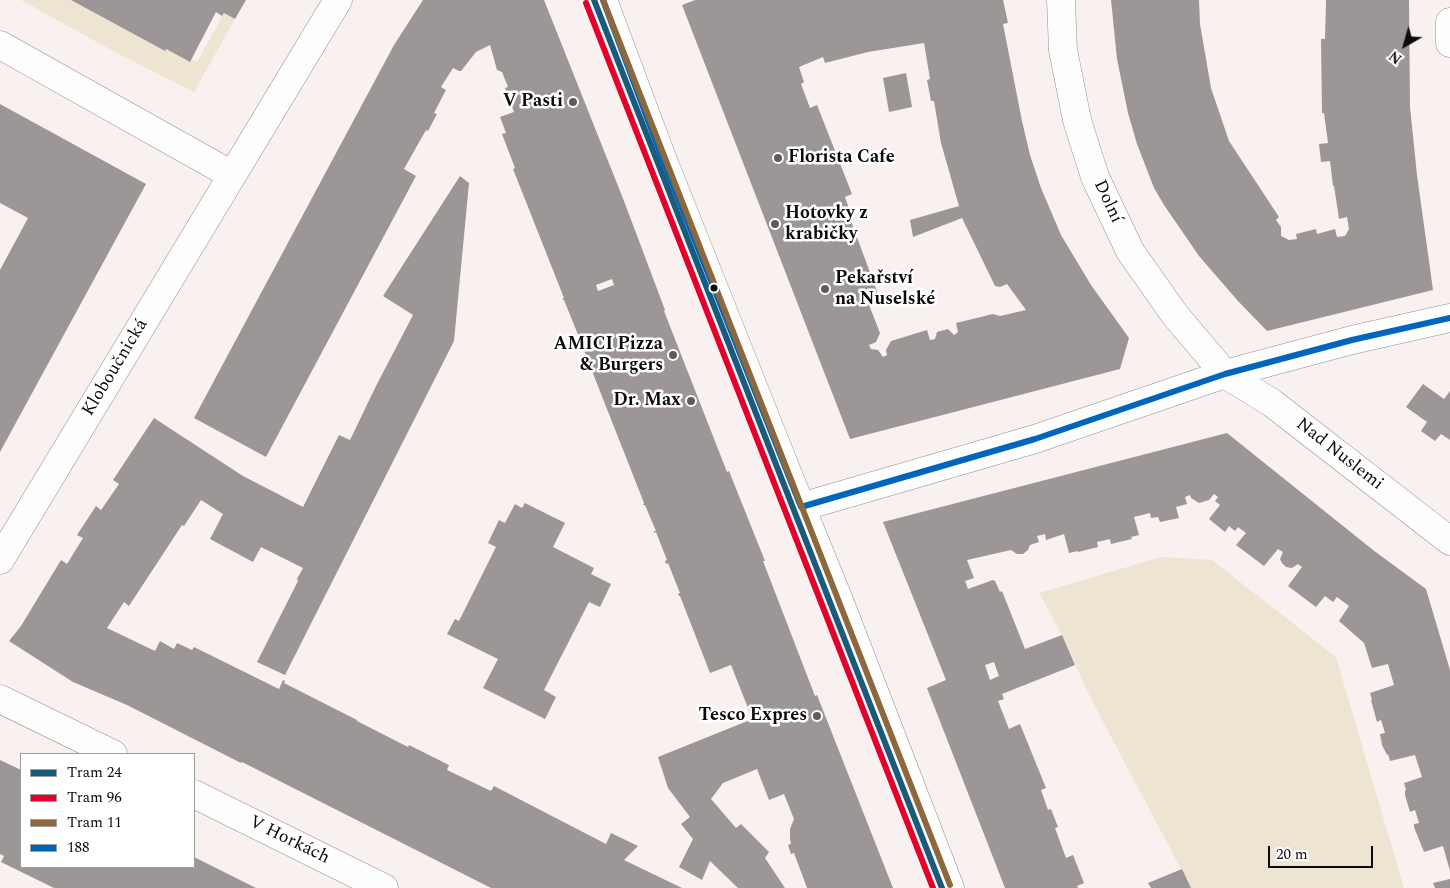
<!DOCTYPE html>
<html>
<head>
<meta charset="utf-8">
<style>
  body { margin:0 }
  #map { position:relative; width:1450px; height:888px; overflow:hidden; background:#f9f1f0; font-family:Spectral,serif }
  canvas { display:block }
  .legend { position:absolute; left:20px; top:753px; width:175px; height:115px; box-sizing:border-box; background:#fff; border:1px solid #9d9d9d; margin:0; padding:6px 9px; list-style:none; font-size:15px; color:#0b0b0b }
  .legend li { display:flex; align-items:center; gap:10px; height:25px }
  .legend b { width:25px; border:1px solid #9d9d9d }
  .north { position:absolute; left:1380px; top:20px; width:50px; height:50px; -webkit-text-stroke:4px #fff; paint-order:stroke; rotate:218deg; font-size:14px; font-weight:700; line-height:20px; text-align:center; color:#0b0b0b }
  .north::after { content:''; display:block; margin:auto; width:18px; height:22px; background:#0b0b0b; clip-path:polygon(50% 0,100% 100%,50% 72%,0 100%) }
  .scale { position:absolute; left:1268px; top:846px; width:105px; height:22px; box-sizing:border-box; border:2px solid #0b0b0b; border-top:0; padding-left:6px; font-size:15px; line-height:18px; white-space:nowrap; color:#0b0b0b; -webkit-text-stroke:4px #fff; paint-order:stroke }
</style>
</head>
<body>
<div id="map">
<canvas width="1450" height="888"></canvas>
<ul class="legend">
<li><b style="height:6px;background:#1a5a7b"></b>Tram 24</li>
<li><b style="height:6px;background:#e4002b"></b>Tram 96</li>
<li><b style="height:6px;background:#8c683c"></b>Tram 11</li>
<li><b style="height:6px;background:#0065bd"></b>188</li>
</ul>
<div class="north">N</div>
<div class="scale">20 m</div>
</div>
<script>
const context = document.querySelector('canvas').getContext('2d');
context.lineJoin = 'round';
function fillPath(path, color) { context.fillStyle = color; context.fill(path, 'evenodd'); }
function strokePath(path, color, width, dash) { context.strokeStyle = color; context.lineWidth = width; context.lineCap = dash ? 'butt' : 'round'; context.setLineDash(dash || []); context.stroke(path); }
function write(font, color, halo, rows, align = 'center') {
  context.font = font + ' Spectral,serif'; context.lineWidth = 5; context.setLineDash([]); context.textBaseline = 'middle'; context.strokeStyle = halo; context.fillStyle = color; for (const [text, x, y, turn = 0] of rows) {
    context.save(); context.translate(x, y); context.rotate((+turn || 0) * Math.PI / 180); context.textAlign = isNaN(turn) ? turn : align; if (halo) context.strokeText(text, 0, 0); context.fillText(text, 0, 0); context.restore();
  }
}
fillPath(new Path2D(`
  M21,0h50l93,51 2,-2 23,13 2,-3 6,3 27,-49 11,6 -41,73 -83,-42z
  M1161,557l51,3 124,97 68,231h-213l-101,-191 -28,-62 -23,-42z`), '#ede5d2');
fillPath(new Path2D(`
  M71,0h175l-11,19 -11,-6 -2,3 -6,-4 -26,50 -24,-13 -1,2z
  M423,0h121l80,201 41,109 -1,1 63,161 2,-1 36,90h-2l52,135 2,-1 76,193h-86l-13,-35 -3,1 -3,-9 3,-1 -1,-5v-10l4,-10 -10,-25 -15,6 -12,-31 -34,14 -12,16 25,29 5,-4 28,28 -4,6 20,30h-47l-28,-27 -8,19 -23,-13 14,-28 -12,-15 9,-7 -22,-29 -10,-31 92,-37v-1l2,-1 -21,-53 -21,8 -30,-77h-1l-1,-2 2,-1 -12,-30 -2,1 -1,-3 2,-1 -11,-28 -2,1v-2h2l-11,-26h-2l1,-2 -63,-160 -4,1 4,-2 -17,-42h-1v-2h1l-51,-129 2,-1 -13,-34 4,-1 -6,-16 14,-5 -9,-24 3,-1 -6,-15 -5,-2 -7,-25 -14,7 -15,19h-2l-6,-3 -12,19 5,3 -12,23 3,1 -9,17 -2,-1 -22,39 12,7 -150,281 -72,-39 200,-373zM612,279l2,6 -16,6 -2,-6z
  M695,0h308l5,23 -5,1 19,97 8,34 11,33 20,47 30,50 38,53 -9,31 -270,70 -168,-434zM924,43l6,36 -3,1 4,21h3l7,42 18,63 -49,14 3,17 49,-19 33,68 5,1 7,-3 19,26 -26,6 -7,-2 -37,9 2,9 -4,3 -6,-6 -11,3 -2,7 -5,1 -3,-10 -36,11 -5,9 1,5 -4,2 -5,-7 -7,-1 -2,-4 7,-3 4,-9 -11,-28 6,-2 3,-9 -27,-73 2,-1 -8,-23 7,-3 -35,-89 -7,3 -9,-24 3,-2 -5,-15 24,-10 2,6 43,-11z
  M1111,0h88l1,24 11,64 18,53 50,76 -3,3 5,7v9l8,4 8,-1 -1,-5 20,-5 1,5 18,-5 2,8 8,-1 4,-7 -2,-12 -8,2 -5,-33h-1l-3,-25 -9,1 -2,-18 9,-1 -4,-30h-2l-1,-74h4l1,-39h83l1,107 7,68 16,115 -166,41 -29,-30 -39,-45 -35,-51 -10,-17 -17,-44 -9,-31 -11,-54z
  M906,73l6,34 -23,5 -6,-34z
  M0,104l146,80 -146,268v-182l28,-52 -28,-15z
  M460,176l9,7 -15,158 -169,334 -28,-13 41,-81 -1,-2 6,-11 -42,-21 -8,15 -43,-23 13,-25 -22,-14 -17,26 -2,-1 -53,81 -5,-4 -17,26 48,23 5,-10 14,8 3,-6 15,7 2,-3 85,42 4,-9 2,1 -1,2 73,37v1l51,26 1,-2 40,20 -2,5 44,21 3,-5 112,58 5,-11 27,13 -14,14 58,28h-191l-249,-126 -1,1 -114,-58 -54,-23 -64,-41 12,-15 40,-66 6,4 16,-26 -6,-3 19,-29 5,4 18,-26 -6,-4 41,-62 89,58 60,31 36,-72 11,5 26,-54 37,-71 -30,-19z
  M1423,384l21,15 6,-8v49l-9,-6 -6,7 -14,-10 6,-9 -21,-15z
  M1227,433l146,117 53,39 24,81v201l-7,-25 -19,6 -10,-25v-3l5,-1 -4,-13 -5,2 -5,-17v-4l1,-1 -2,-7 18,-6 -7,-22 -25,6 -2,-7 -1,1 -5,-10 -2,-11 5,-1 -4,-13 -4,2 -6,-22h1l-2,-7 24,-8 -6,-21 -16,4 -8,-25 -25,-22 10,-15 -12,-9 -4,5 -8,-6 -9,11 -28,-21 14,-19 -4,-3 -6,4 -6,-1 -4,-4 -2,-4 3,-7 -5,-3 -14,17 -28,-21 10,-12 -8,-6 -3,4 -6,-5 -4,6 -16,-13 11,-14 -5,-4 3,-4 -4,-3 -5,6 -10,3 -8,-5 -1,-3 -5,2 2,7 -11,3 3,11 -19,4 -2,-5 -7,1 -1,-5 -16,4 5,18 -8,2 1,2 -21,5 -1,-5 -13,3 1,5 -20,5v-1l-9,2 -5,-19 -18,6 -1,-6 -8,2 2,6 -9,3 -2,5 -5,4h-6l-6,-4 -44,10 7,18 -9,3 3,8 25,-9 2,1 5,11 2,-1 23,58 37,-14 13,30 -73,29 2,5 -6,2 11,28 11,-5 26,64 -5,2 7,20 3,-1 7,18 -3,1 11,30 7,-3 11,28 -7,3 1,2h-73l-78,-200 19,-8 -63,-158zM994,662l5,14 -9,4 -5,-15z
  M525,503l40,20 -12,24 41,21 -3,6 20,10 -11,23 -11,-5 -45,88 12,7 -11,22 -62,-31 15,-29 -51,-25 8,-15 4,2 37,-74 -8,-4 11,-23 6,3 10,-19 7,4z
  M0,760l21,10v97h173v-10l62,31h-202l-53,-26 3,-6 -4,-2z
  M1182,869l9,19h-40l-3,-5z
  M1450,879v9h-15l-2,-5z`), '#9c9696');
const minor = new Path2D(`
  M1061,0l2,50 14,70 18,57 35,74 45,64 50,59 47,29 178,138
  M1450,22v21
  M0,45l232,130
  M801,507l39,96 110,285
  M0,560l338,-560
  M0,699l113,55
  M194,794l190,94`);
const tertiary = new Path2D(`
  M603,0l59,158 139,349 234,-68 190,-65 127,-34 98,-22`);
strokePath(minor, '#928f8e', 29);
strokePath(tertiary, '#928f8e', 29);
strokePath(minor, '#fefdfd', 28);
strokePath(tertiary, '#fefdfd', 28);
strokePath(new Path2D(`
  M603,0l59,158 139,349
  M801,507l234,-68 190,-65 127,-34 98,-22`), '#0065bd', 6);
strokePath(new Path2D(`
  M594,0l348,888`), '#1a5a7b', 6);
strokePath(new Path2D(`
  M586,3l347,885`), '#e4002b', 6);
strokePath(new Path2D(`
  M603,0l347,885`), '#8c683c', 6);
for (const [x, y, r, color] of [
  [573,102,5,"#5e5c5b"],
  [778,158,5,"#5e5c5b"],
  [775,224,5,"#5e5c5b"],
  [714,288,4.5,"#0b0b0b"],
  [825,289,5,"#5e5c5b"],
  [673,355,5,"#5e5c5b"],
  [691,401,5,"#5e5c5b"],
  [817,716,5,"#5e5c5b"]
]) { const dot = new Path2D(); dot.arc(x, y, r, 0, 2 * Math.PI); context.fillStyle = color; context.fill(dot); strokePath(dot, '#fff', 2); }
write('bold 18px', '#0b0b0b', '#fff', [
  ["V Pasti",563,102],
  ["Florista Cafe",788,158,"left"],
  ["Hotovky z",785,214,"left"],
  ["krabičky",785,235,"left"],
  ["Pekařství",835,279,"left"],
  ["na Nuselské",835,300,"left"],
  ["AMICI Pizza",663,345],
  ["& Burgers",663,366],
  ["Dr. Max",681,401],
  ["Tesco Expres",807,716]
], 'right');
write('18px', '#0b0b0b', '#fff', [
  ["Dolní",1107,202,65],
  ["Kloboučnická",116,368,-59],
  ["Nad Nuslemi",1339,455,38],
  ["V Horkách",289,841,26]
]);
</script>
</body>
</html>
